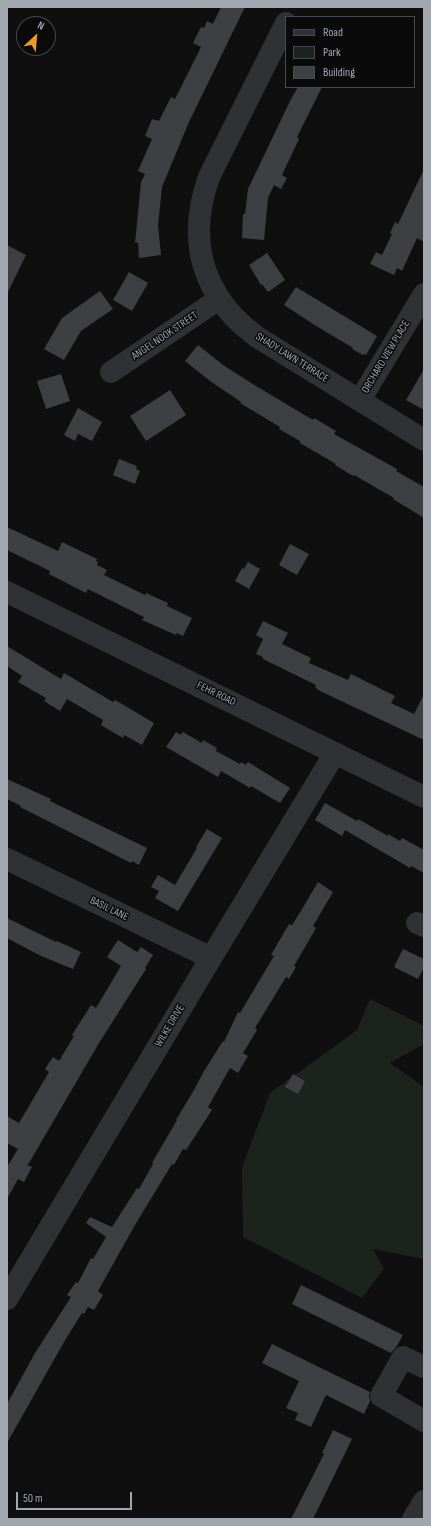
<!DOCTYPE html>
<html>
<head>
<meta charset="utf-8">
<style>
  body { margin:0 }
  #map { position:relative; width:431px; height:1526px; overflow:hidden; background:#0f0f10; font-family:"Sofia Sans Condensed",sans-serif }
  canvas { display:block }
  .frame { position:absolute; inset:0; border:8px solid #a0a7b1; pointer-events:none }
  .legend { position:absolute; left:285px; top:16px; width:130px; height:72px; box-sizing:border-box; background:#0a0a0b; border:1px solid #46494d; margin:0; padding:5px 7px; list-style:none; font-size:12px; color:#a0a7b1 }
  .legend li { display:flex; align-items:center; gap:8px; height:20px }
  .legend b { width:20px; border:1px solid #46494d }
  .north { position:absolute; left:16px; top:16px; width:40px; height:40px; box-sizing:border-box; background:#0a0a0b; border:1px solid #46494d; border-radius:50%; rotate:26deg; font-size:11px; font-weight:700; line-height:16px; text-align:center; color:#a0a7b1 }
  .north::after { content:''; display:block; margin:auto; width:14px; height:18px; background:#ec982b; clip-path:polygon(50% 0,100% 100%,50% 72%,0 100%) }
  .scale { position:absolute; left:16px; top:1492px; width:116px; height:18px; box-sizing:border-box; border:2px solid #a0a7b1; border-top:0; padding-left:5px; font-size:12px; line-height:14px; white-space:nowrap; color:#a0a7b1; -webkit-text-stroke:3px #0a0a0b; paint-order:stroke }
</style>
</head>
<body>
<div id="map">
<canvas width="431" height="1526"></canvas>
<div class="frame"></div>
<ul class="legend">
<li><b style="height:5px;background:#303135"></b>Road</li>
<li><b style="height:11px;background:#1b231c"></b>Park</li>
<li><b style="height:11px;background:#3e3f43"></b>Building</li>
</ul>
<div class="north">N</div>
<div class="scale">50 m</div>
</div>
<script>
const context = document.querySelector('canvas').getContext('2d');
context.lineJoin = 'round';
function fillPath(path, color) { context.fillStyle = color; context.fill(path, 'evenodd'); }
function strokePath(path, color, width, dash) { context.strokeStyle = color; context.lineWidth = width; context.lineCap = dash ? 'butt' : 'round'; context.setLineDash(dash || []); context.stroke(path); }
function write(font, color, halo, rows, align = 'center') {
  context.font = font + ' "Sofia Sans Condensed",sans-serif'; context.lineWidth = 3; context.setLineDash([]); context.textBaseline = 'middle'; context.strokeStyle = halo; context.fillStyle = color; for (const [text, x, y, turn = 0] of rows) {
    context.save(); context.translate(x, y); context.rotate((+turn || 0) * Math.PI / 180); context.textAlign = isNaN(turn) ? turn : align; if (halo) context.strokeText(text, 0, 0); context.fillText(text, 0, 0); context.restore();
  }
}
fillPath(new Path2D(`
  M370,999l54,27v18l-34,19 34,24v172l-51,-10 11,20 -22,29 -119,-61 -1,-70 28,-74 87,-63z`), '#1b231c');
fillPath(new Path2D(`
  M221,7h24l-56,115 -27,65 -4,38 3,30 -22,3 -1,-16 -3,1 6,-61 4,-8 -7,-3 14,-32 -7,-3 7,-17 7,2 12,-24 4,2 26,-52 -8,-4 8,-16 3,1 3,-7 6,3z
  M298,87h24l-25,50 2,2 -17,36 5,3 -6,11 -7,-4 -6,13 -4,42 -22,-2 1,-24h2l3,-25 43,-90z
  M424,169v73l-7,-4 -15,33 -5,-3 -3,7 -24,-11 6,-12 6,3 10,-21 -2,-1 5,-11 3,2z
  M7,245l19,10 -19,39z
  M267,253l18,27 -17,12 -6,-8 -1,1 -12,-20z
  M129,272l19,11 -16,28 -19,-11z
  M296,287l81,49 -11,19 -2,-1 -1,1 -11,-6 1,-1 -40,-24 -29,-19z
  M100,291l13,18 -32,22 -17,29 -20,-11 18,-31z
  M198,345l25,20 33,21 57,34 1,-2 22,13 -2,3 63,35 -1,2 28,16v31l-31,-19 1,-1 -40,-23 -1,1 -18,-11 1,-1 -36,-21v-2l-21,-12 1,-2 -40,-24 1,-1 -31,-21 -25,-20z
  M424,369v41l-18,-10z
  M61,374l9,27 -24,8 -9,-28z
  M170,390l16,25 -40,26 -16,-25z
  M78,408l24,14 -10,19 -14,-7 -3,7 -11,-6z
  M119,459l18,7 -1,3 4,2 -5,13 -22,-9z
  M7,527l51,24 4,-9 35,17 -1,2 2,1 -1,3 10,5 -3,5 41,20 1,-2 22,10 -1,3 25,12 -9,18 -6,-3 -1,2 -34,-15 2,-3 -56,-28 -2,4 -37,-19 1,-3 -43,-21z
  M290,544l19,10 -12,21 -18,-10z
  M248,562l12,7 -11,20 -14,-8 7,-13 2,1z
  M263,621l25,12 -6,11 29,14 -2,5 39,17 3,-6 44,22 -4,7 23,11 10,-20v46l-104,-49 -5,-4 1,-2 -53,-26v-2l-7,-3 7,-15 -7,-4z
  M7,646l54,33 3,-6 49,29 2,-2 39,23 -12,22 -18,-10 -1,3 -12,-7 -10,-6 2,-5 -36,-21 -7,12 -16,-10 2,-3 -28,-16 4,-6 -15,-10z
  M176,732l5,3 2,-3 19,11 1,-3 14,8 -1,3 24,13 1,-2 5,3 2,-3 42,26 -10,15 -29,-17 -1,2 -29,-17 -3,6 -52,-30z
  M7,779l44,20 -1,2 97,47 -8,17 -7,-4 -1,2 -111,-56 1,-1 -14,-7z
  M325,803l32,18 1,-2 30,17v-2l12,7 2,-3 22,12v23l-13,-7 -1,2 -65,-38 -3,6 -27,-16z
  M207,829l15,9 -44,73 -23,-13 4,-7 -8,-4 7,-12 17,10 22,-37 -1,-1z
  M318,882l15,10 -20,34 3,2 -22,38 2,1 -7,12 -3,-2 -31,51 2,2 -14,23 5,3 -10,17 -8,-5 -22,39 4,3 -26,40 -3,-1 -9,16 -2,-1 -37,61 -37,66 5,4 -9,15 -6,-3 -4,7 -2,-1 -18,29 -57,101v-39l28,-51 36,-56 -4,-2 9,-13 2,1 13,-25 2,1 13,-22 -20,-14 4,-6 22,10 25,-39 2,1 14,-25 -1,-1 25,-43h-1l18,-30 10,-19 19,-30 1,1 14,-30 2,1 34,-57 -3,-1 18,-31 3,1 7,-11z
  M7,918l49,24 1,-1 24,11 -8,17 -32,-13 -34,-18z
  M118,940l19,12 4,-5 12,8 -8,13 1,1 -47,74 -70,120 -2,2 5,2 -8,15 -6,-3 -11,20v-32l11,-18 -11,-6v-27l12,7 30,-51 -4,-3 8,-12 6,4 15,-25 -2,-1 19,-30 5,3 25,-42 -14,-9z
  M403,949l21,10v8l-6,12 -24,-12z
  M293,1074l12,7 -7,13 -13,-7z
  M301,1285l102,50 -6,11 -6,7 -99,-49z
  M272,1344l98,48 -1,4 1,5 -6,13 -38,-19 -15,32 -16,-7 3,-7 -12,-5 13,-27 -37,-18z
  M333,1430l19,9 -39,80h-22l33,-65 -2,-1z`), '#3e3f43');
strokePath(new Path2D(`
  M286,23l-77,154c-18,51 -13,99 25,140 7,7 15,14 23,20l167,103
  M111,372l108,-73
  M360,400l64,-106
  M7,592l417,205
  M7,859l204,99
  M417,923l7,3
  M7,1299l204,-341 124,-205
  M424,1367l-21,-10 -22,39 43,25
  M413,1519l11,-18`), '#303135', 22);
write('11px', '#a0a7b1', '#0a0a0b', [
  ["ANGEL NOOK STREET",165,336,-34],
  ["ORCHARD VIEW PLACE",386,357,-59],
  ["SHADY LAWN TERRACE",292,358,32],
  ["FEHR ROAD",216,694,26],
  ["BASIL LANE",109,909,26],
  ["WILKE DRIVE",170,1026,-59]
]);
</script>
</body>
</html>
